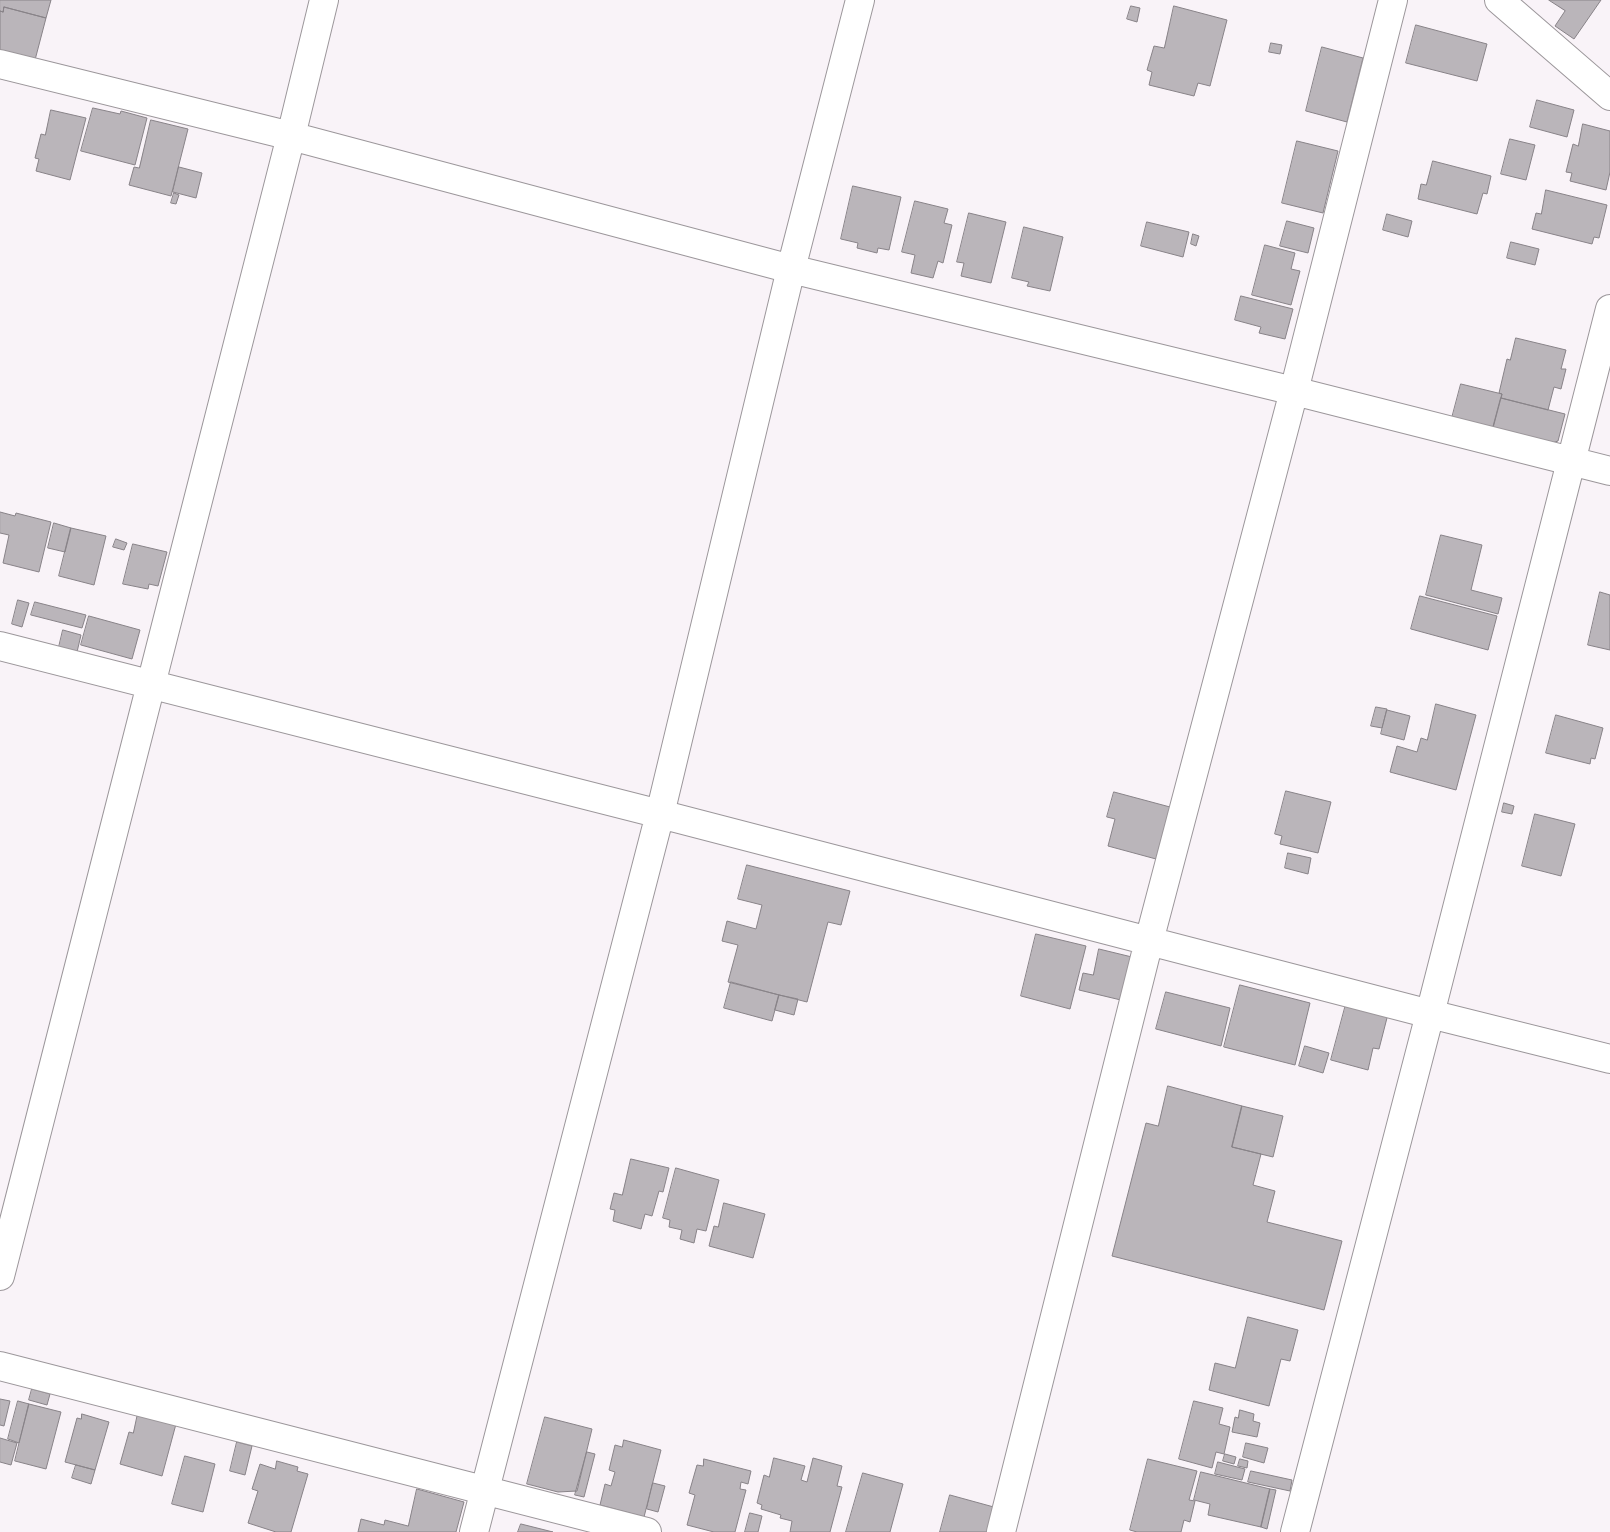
<!DOCTYPE html>
<html>
<head>
<meta charset="utf-8">
<style>
  body { margin:0 }
  canvas { display:block; background:#f9f3f8 }
</style>
</head>
<body>
<canvas width="1610" height="1532"></canvas>
<script>
const context = document.querySelector('canvas').getContext('2d');
context.lineJoin = 'round';
function fillPath(path, color) { context.fillStyle = color; context.fill(path, 'evenodd'); }
function strokePath(path, color, width, dash) { context.strokeStyle = color; context.lineWidth = width; context.lineCap = dash ? 'butt' : 'round'; context.setLineDash(dash || []); context.stroke(path); }
const building = new Path2D(`
  M0,0h51l-5,18 -42,-11 -1,5 -3,-1z
  M1549,0h52l-27,39 -19,-13 10,-15z
  M1131,6l9,2 -3,14 -10,-3z
  M1174,6l53,14 -17,66 -12,-3 -4,13 -45,-11 3,-13 -5,-2 7,-24 10,2z
  M4,7l42,11 -11,42 -35,-9v-40l3,1z
  M1416,25l71,19 -10,37 -71,-18z
  M1271,43l11,2 -2,9 -11,-2z
  M1322,47l41,11 -16,64 -41,-11z
  M1537,100l37,10 -7,27 -37,-10z
  M93,108l27,6 1,-3 26,7 -12,47 -54,-14z
  M51,110l35,8 -16,62 -34,-9 3,-12 -4,-1 6,-24 4,1z
  M151,120l37,9 -17,67 -42,-11 5,-18 5,1z
  M1583,124l27,7v41l-4,18 -36,-9 2,-8 -6,-1 7,-28 5,2z
  M1510,139l25,6 -9,35 -25,-6z
  M1297,141l41,10 -15,62 -41,-10z
  M1433,161l58,15 -4,18 -4,-1 -6,21 -59,-15 3,-15 5,1z
  M179,167l23,6 -6,25 -23,-6z
  M853,186l48,11 -12,53 -11,-2 -1,5 -20,-5 1,-5 -17,-4z
  M1546,190l61,15 -8,33 -5,-1 -2,7 -60,-15 4,-16 5,1z
  M174,193l5,2 -3,9 -5,-1z
  M915,201l33,8 -4,14 8,2 -9,38 -5,-2 -5,17 -22,-5 4,-18 -13,-3z
  M969,213l37,9 -15,61 -30,-7 3,-13 -7,-1z
  M1387,214l25,7 -4,16 -25,-7z
  M1287,221l27,7 -6,25 -28,-7z
  M1147,222l42,10 -6,25 -42,-11z
  M1024,227l39,10 -13,54 -23,-5 2,-4 -17,-4z
  M1193,234l6,2 -3,10 -5,-2z
  M1511,242l28,7 -4,16 -28,-7z
  M1265,245l30,8 -4,16 9,2 -9,34 -39,-10z
  M1241,296l52,13 -8,30 -26,-6 2,-6 -26,-7z
  M1516,338l50,12 -5,19h5l-5,20 -7,-2 -6,23 -47,-12 1,-4 -3,-1 8,-34 3,1z
  M1461,384l41,10 -9,34 -41,-10z
  M1501,398l64,16 -7,27 -6,2 -59,-15z
  M0,512l15,4 1,-3 35,9 -12,50 -36,-9 6,-28 -9,-2z
  M54,523l17,5 -6,24 -17,-4z
  M71,528l35,8 -12,49 -35,-9z
  M1441,535l41,10 -11,45 31,8 -4,16 -72,-19z
  M116,539l11,4 -3,7 -11,-3z
  M133,544l34,8 -9,34 -9,-2 -1,5 -25,-5z
  M1600,592l10,3v55l-22,-5z
  M1420,596l77,20 -9,34 -77,-21z
  M18,600l11,3 -7,24 -10,-3z
  M35,602l51,13 -4,13 -51,-13z
  M89,616l51,14 -8,29 -51,-14z
  M63,630l18,5 -4,17 -18,-5z
  M1436,704l40,11 -20,75 -66,-18 7,-26 20,6 4,-14 6,2z
  M1376,707l11,2 -5,19 -11,-2z
  M1387,710l23,6 -6,24 -23,-6z
  M1556,715l47,13 -8,31 -4,-1 -1,6 -44,-11z
  M1286,791l45,11 -13,51 -38,-9 2,-8 -7,-2z
  M1114,792l56,15 -14,52 -48,-13 7,-27 -8,-2z
  M1504,803l10,3 -2,8 -10,-2z
  M1535,814l40,10 -14,52 -39,-10z
  M1288,853l23,5 -3,16 -23,-6z
  M747,865l103,26 -9,34 -13,-3 -21,80 -79,-20 10,-37 -16,-4 5,-20 29,8 6,-24 -24,-6z
  M1036,934l50,12 -16,63 -49,-13z
  M1099,949l37,9 -11,43 -46,-11 4,-17 10,2z
  M731,982l48,13 -7,26 -48,-13z
  M1240,985l70,18 -15,62 -71,-18z
  M1166,992l64,16 -9,38 -65,-17z
  M779,995l19,4 -4,16 -19,-5z
  M1346,1004l42,10 -9,35 -6,-1 -5,22 -37,-10z
  M1305,1046l24,7 -6,20 -24,-7z
  M1168,1086l74,20 -10,41 29,7 -8,31 22,6 -8,31 75,19 -18,69 -212,-54 34,-133 12,3z
  M1242,1106l41,10 -10,41 -41,-10z
  M631,1159l38,9 -6,24 -4,-1 -7,25 -7,-2 -4,15 -28,-8 2,-11 -5,-1 4,-16 8,2z
  M676,1168l43,12 -13,51 -9,-2 -3,14 -14,-4 2,-9 -13,-3 1,-7 -7,-2z
  M724,1203l41,11 -12,44 -44,-12 5,-20 4,1z
  M1248,1317l50,13 -8,31 -9,-2 -12,47 -60,-16 6,-27 20,5z
  M32,1389l18,5 -3,11 -18,-5z
  M0,1399l10,2 -6,25 -4,-1z
  M18,1401l11,3 -10,39 -11,-4z
  M1194,1401l29,7 -4,16 11,3 -6,27 -8,-2 -4,16 -33,-9z
  M29,1404l32,8 -15,57 -31,-8z
  M1240,1410l14,4 -1,7 7,2 -3,14 -25,-5 3,-15 3,1z
  M138,1413l38,11 -14,52 -42,-12 9,-32 4,1z
  M82,1414l27,8 -14,48 -30,-8 12,-44 4,1z
  M545,1417l47,12 -15,62 -19,1 -31,-8z
  M0,1438l17,5 -6,22 -11,-3z
  M624,1440l37,10 -17,67 -44,-12 5,-21 6,2 4,-14 -6,-2 6,-25 7,2z
  M237,1442l15,4 -7,29 -15,-4z
  M1246,1443l22,5 -4,15 -21,-6z
  M587,1452l8,2 -11,43 -9,-2z
  M1225,1454l11,3 -2,7 -11,-3z
  M185,1456l30,8 -12,48 -31,-8z
  M774,1458l31,8 -4,14 6,2 6,-24 29,8 -5,20 5,1 -12,45h-40l2,-11 -12,-3 1,-3 -20,-6 1,-4 -5,-2 7,-28 5,2z
  M704,1459l47,12 -3,13 -7,-2 -1,7 6,1 -11,42h-21l-27,-7 8,-30 -6,-2 8,-28 6,1z
  M1148,1459l49,12 -8,29 6,1 -5,21 -6,-2 -3,12h-44l-7,-2z
  M1240,1459l8,2 -1,7 -9,-2z
  M277,1461l21,6 -1,4 11,3 -17,58h-15l-28,-9 10,-32 -6,-2 8,-25 15,5z
  M1218,1462l27,7 -3,11 -27,-6z
  M76,1465l19,5 -4,14 -19,-6z
  M1251,1471l41,9 -2,11 -42,-9z
  M1201,1472l69,17 -9,38 -53,-12 2,-11 -16,-4z
  M863,1473l40,11 -13,48h-44z
  M653,1483l12,3 -7,26 -11,-3z
  M417,1489l47,13 -8,30h-98l3,-13 23,6 1,-5 23,6z
  M1270,1489l6,1 -9,39 -6,-2z
  M950,1495l51,14 -6,23h-55z
  M750,1513l12,3 -4,16h-13z
  M521,1524l32,8h-35z`);
fillPath(building, '#bab5ba');
strokePath(building, '#888388', 1);
const street = new Path2D(`
  M1499,0l111,96
  M0,64l291,72 500,133 503,122 316,80
  M0,646l660,168 770,200 180,45
  M0,1276l291,-1140 33,-136
  M0,1366l647,166
  M474,1532l186,-718 131,-545 69,-269
  M1001,1532l148,-591 145,-550 99,-391
  M1295,1532l135,-518 180,-705`);
strokePath(street, '#9c979b', 30);
strokePath(street, '#fff', 28);
</script>
</body>
</html>
